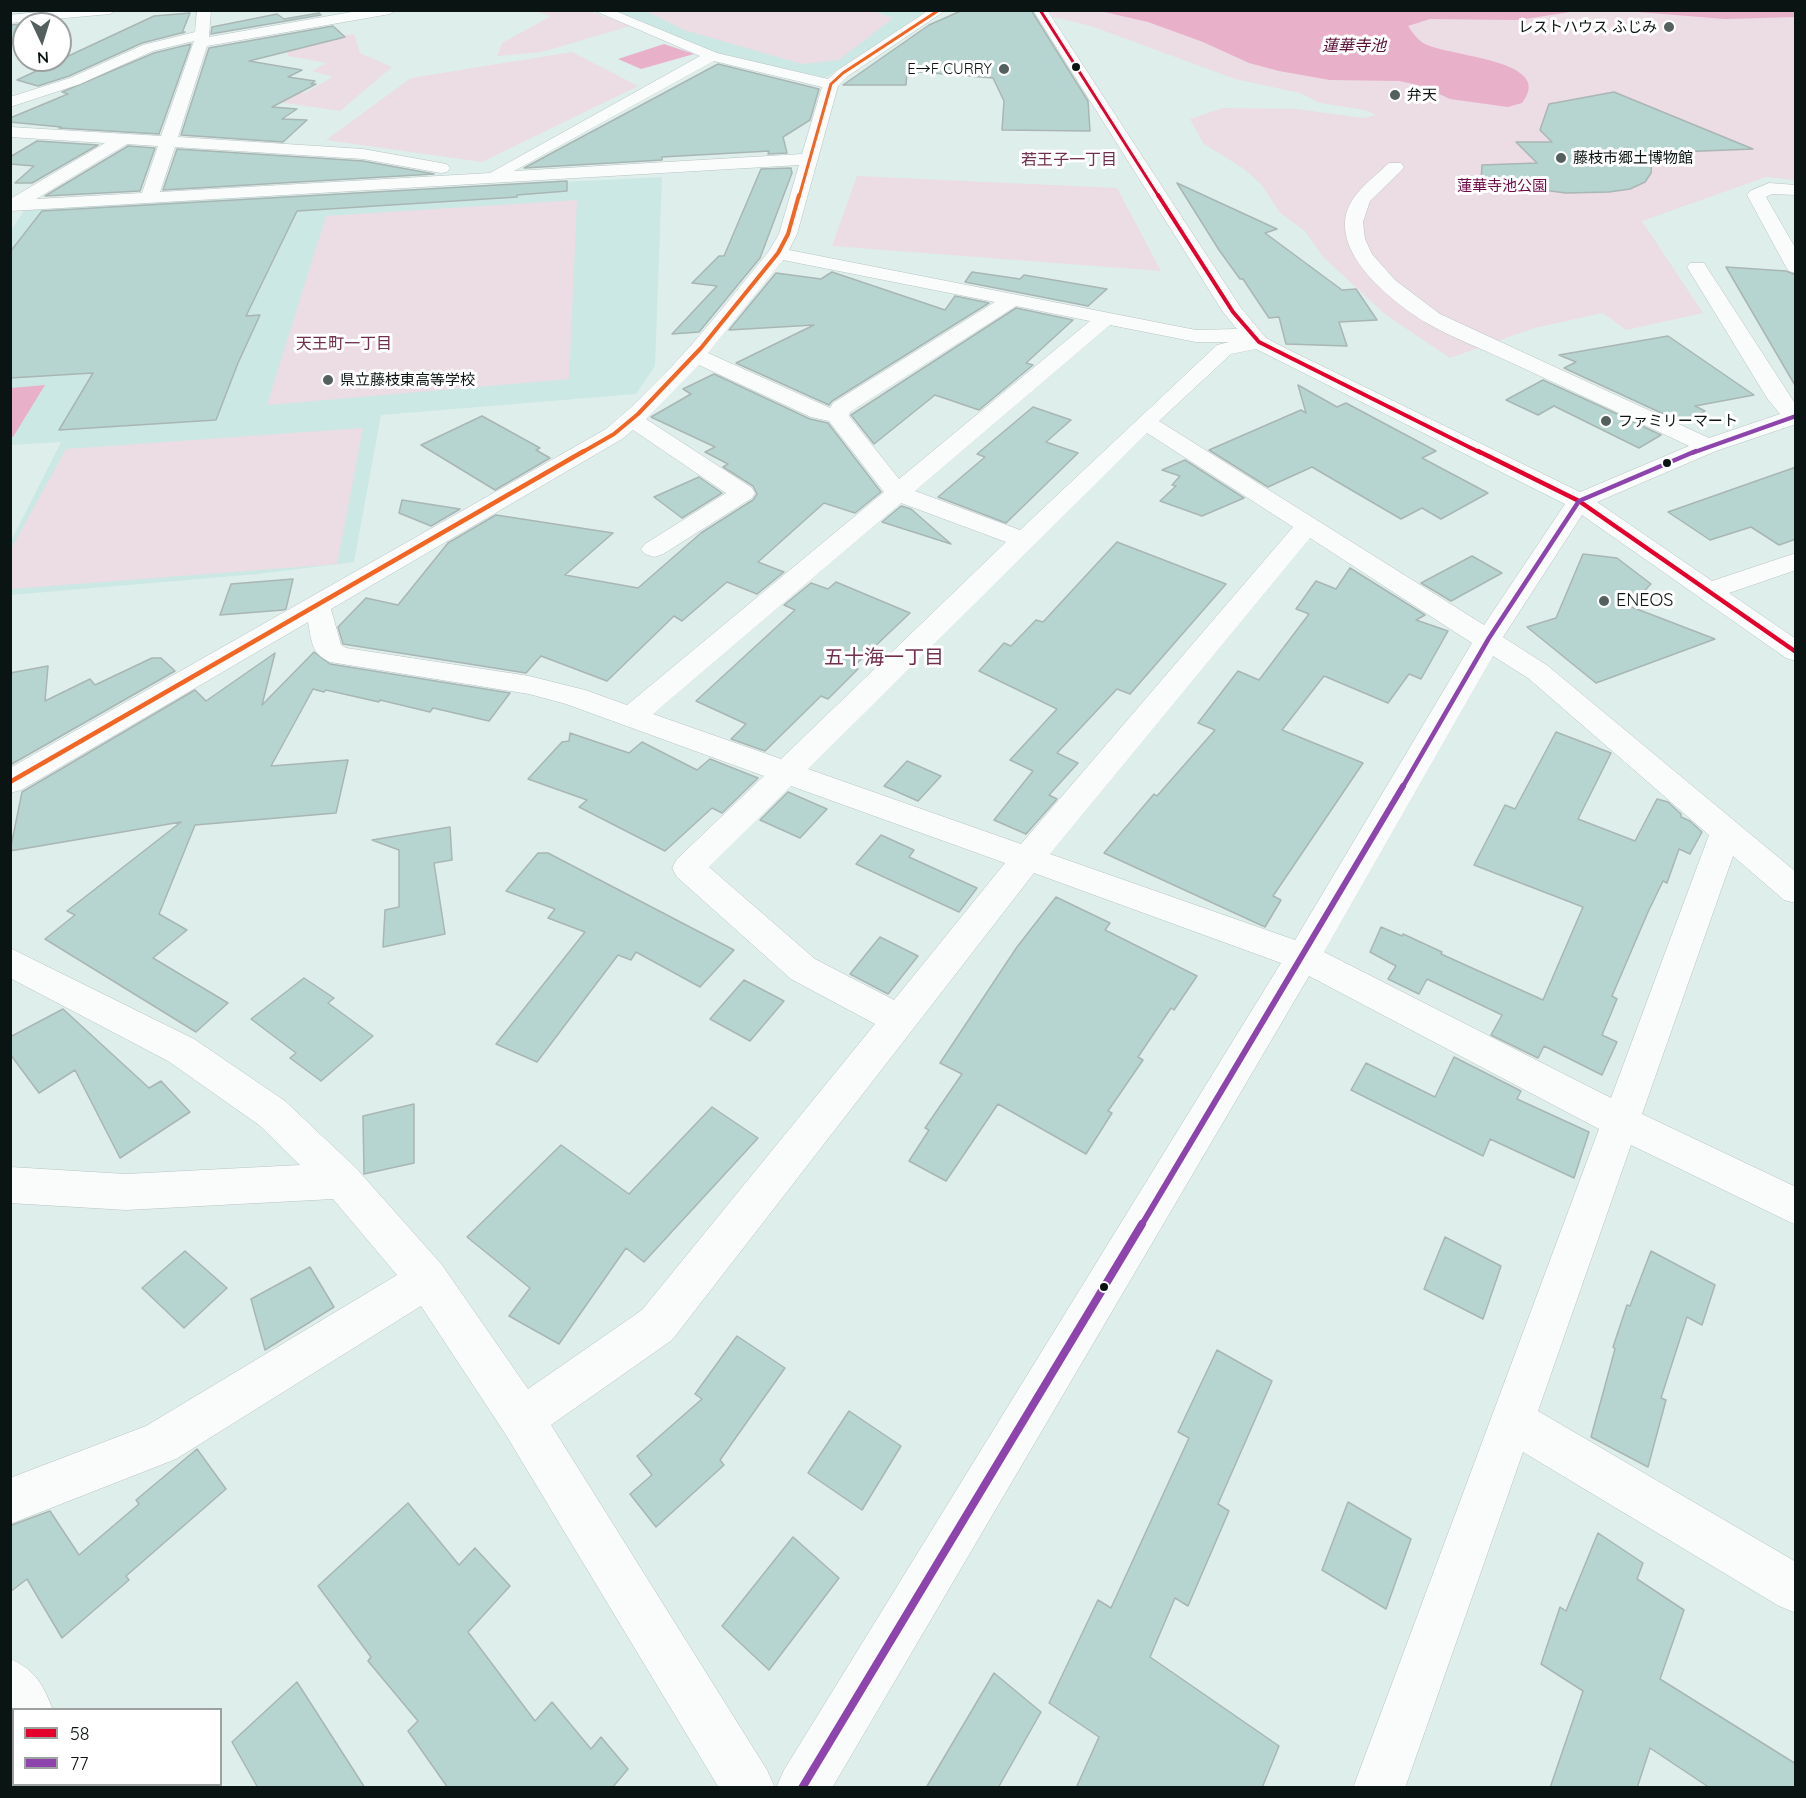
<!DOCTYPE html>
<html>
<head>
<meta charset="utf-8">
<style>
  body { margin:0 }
  #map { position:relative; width:1806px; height:1798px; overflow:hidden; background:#deeeeb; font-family:Quicksand,sans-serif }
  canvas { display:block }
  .frame { position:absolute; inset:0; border:12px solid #0a1412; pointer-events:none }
  .legend { position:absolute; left:12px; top:1708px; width:210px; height:78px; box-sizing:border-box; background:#fff; border:2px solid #9da1a0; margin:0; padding:8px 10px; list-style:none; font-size:18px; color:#0a1412 }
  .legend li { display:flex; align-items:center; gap:12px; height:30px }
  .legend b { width:30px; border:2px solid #9da1a0 }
  .north { position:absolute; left:12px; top:12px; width:60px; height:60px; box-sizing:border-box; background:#fff; border:2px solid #9da1a0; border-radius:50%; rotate:176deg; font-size:16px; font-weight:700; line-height:24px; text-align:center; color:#0a1412 }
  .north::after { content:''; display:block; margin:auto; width:21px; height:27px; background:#54605e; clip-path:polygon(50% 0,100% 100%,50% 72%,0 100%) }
</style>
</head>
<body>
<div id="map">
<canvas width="1806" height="1798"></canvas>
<div class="frame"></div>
<ul class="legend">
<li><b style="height:8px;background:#e4002b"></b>58</li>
<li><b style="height:8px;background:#8e44ad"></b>77</li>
</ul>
<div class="north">N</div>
</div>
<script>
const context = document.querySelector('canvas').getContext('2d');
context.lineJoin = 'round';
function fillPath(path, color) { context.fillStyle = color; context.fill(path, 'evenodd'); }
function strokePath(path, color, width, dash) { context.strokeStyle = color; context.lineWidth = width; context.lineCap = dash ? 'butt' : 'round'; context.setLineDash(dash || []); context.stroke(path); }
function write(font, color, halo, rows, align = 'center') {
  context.font = font + ' Quicksand,"Noto Sans JP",sans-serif'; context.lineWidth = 6; context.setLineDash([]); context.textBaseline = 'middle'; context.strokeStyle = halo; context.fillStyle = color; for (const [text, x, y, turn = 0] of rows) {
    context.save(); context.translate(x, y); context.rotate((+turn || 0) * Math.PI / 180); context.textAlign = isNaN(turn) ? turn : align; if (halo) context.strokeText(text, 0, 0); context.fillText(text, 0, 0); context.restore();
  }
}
fillPath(new Path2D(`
  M611,11h318l-104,67 -107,-24z
  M662,177l-7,189 -19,28 -255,21 -27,147 -96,12 -247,21 -1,-52 51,-101 -50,3v-215l14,-21z`), '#cce8e4');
fillPath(new Path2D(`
  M870,10l23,8 -54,42 -37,4 -118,-34 -38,-19z
  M535,11h55l40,15 -88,26 -45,4 5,-13 49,-27z
  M1049,11h746v169l-29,-3 -124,44 61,92 -77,17 -23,-17 -69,15 -84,30 -64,-43 -63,-58 -18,-26 -25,-18 -19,-29 -17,-15 -41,-26 -13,-24 33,-11 73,1 67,9 13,-3 -11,-5 -45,-7 -20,-10 -65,-14 -144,-53 -38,-9z
  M354,34l6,19 32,14 -52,44 -61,-9 17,-10 9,1 28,-16 -21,-6 15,-8 -39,-7v-10l37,-9z
  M572,52l66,34 -156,76 -156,-22 85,-62z
  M857,176l260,12 44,83 -329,-25z
  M577,200l-8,179 -302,26 59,-189z
  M363,428l-26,136 -326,25v-40l55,-100z`), '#ecdce4');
fillPath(new Path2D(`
  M1795,10v7l-70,2 -100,-8z
  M1100,11h-1h477l-57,9 -89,-1 -22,7c4,6 9,13 15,17 24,14 134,16 99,60l-14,4 -58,-8 -28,-13 -23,-5 -69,-1 -51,-9 -30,-8 -46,-21 -55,-20z
  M664,44l30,10 -53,15 -23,-10z
  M45,385l-32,52h-2v-49z`), '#e8b0c9');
const building = new Path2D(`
  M963,10h68l57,91 2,30 -88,-1 2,-29 -11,-23 -86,-7 -1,14h-63l86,-60z
  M190,13l-8,20 3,-1 -43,11 -73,33 -31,10 -21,-6 137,-64z
  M319,13l2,2 -110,19 1,-7 65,-13 7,5z
  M24,24v18l-14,1v-18z
  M333,26l12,11 -96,24 53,9 -14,7 27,4 -4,3h5l-44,23 25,2 -15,10 25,1 -24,22 -102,-7 28,-87z
  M191,44l-32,90 -100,-6 2,-1 -51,-5v-4l58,-24 -6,-2 92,-39z
  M718,64l101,25 -9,31 -27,17 4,16 -19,1 1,-3 -107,6v3l-138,8z
  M1614,92l139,57 -101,4 -1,20 -6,9 -15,7 -21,3 -43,1 -85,-11 1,-17 55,-2 -21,-21h36l-12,-12 9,-26z
  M37,141l61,4 -66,38h-17l19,-17 -24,-2v-7z
  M128,146l27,2 -15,43 -95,5z
  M177,149l186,12 71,13 -271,16z
  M791,168l1,5 -32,85 -61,74 -27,2 45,-48 -25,-3 27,-27h5l37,-87z
  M567,181v10l-50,4v2l-220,14 -51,105 14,-1 -22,48 -22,57 -157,10 34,-57 -83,5v-126l32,-41z
  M1177,183l100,46 -12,4 77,57 14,-1 21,31 -38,2 8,24 -61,-2 -7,-27 -10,1 -26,-39h-3l-21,-29z
  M1726,267l60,4 10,4v112z
  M832,272l113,38 10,-14 34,7 -157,98 -3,4 -93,-42 78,-38 -85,5 47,-57 45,6z
  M972,272l48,7 4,-4 83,14 -19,17 -123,-24z
  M1016,308l57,12 -47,43 7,2 -54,45 -44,-15 -61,49 -23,-29z
  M1668,336l86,59 -59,11 10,5 -22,12 -119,-55 12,-6 -17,-7z
  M714,374l96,45 18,4 53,69 -26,21 -31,-10 -66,59 26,10 -27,22 -30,-12 -45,39 -8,-5 -67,65 -66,-25 -15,17 -183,-29 -5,-17 28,-29 32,7 50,-62 48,-28 117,18 -48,42 73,13 63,-55 52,-33 4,-6 -4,-8 -30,-19 5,-3 -23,-12 10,-5 -64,-30 40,-23 -8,-5z
  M1543,380l57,26 61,29 -22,13 -85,-42 -16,9 -32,-15z
  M1298,385l39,22 9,-4 90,48 -14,7 66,35 -47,26 -19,-11 -21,11 -89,-52 -44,20 -59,-37 92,-40 5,3z
  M1033,407l38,13 -25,22 32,11 -72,70 -68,-26 47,-40 -8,-3z
  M482,416l58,32 -4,2 14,8 -55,32 -74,-45z
  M1185,460l59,38 -42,18 -42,-15 16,-15 -4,-1 8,-9 -18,-6z
  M1796,467v72l-17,6 -28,-18 -41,13 -42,-28z
  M699,477l23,16 -40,25 -28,-21z
  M402,500l58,9 -29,17 -32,-13z
  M901,506l10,3 40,35 -69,-22z
  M1117,542l109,42 -96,110 -13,-5 -60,64 21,10 -29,32 8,4 -31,35 -32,-14 39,-49 -23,-11 47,-51 -78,-38 25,-28 7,3 25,-26 7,2z
  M1583,554l34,4 34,26 -22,22 86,33 -119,44 -69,-56 29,-9z
  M1472,556l30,17 -51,28 -30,-18z
  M1350,568l75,47 -9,5 32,11 -27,48 -12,-5 -21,29 -64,-27 -42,54 81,33 -90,133 8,4 -16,27 -161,-74 50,-59 3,2 58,-66 -17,-7 40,-52 21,9 50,-66 -13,-5 20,-28 20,8z
  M293,579l-7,30 -3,1 -63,5 11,-31z
  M836,582l74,31 -57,54 5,2 -30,30 -7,-3 -56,55 -34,-12 15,-15 -50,-23 99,-91 -11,-5 27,-22 17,6z
  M314,652l16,12 180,29 -21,28 -56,-13 -3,4 -50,-12 -1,2 -53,-12 -2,2 -11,-3 -42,77 77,-6 -12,53 -141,12 -36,89 28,16 -34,28 75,45 -32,29 -151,-93 30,-24 -8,-4 114,-89 -171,29 12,-59 173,-102 11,11 69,-48 -13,52z
  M152,658h9l14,13 -165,94v-92l38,-7 -3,35 45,-22 5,6z
  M1556,732l55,21 -33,66 57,22 22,-42 11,3 13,12v3l9,4 12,11 -12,22 -11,-5 -12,34 -4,-2 -15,31 -36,84 5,3 -15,36 15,7 -15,33 -58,-29 -6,12 -47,-23 11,-20 -75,-36 -8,15 -31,-15 8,-13 -26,-14 11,-25 21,9 1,-2 39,18 -1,2 102,46 40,-93 -109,-42 31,-60 10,4z
  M570,733l59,20 13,-11 55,28 13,-11 48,19 -36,35 -10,-5 -47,43 -86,-44 8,-7 -59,-21 34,-37 7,-1z
  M907,761l34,15 -23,25 -34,-15z
  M788,792l39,17 -27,29 -40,-18z
  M450,827l2,33 -18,3 11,71 -62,13 2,-37 14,-3v-57l-27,-10z
  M881,835l33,15 -5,7 68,31 -18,24 -103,-48z
  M538,853h10l186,97 -34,37 -64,-35 -5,8 -13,-5 -81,107 -41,-18 89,-112 -37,-14 7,-9 -49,-18z
  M1056,897l54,26 -5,7 92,46 -23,34 -3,-2 -33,49 5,3 -35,51 4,2 -26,41 -88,-50 -52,77 -37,-20 20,-31 -4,-2 37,-54 -22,-11 77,-116z
  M880,937l38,19 -30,38 -38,-20z
  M304,978l30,20 -6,5 45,33 -52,45 -31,-23 6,-5 -45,-34z
  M744,980l40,21 -34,40 -40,-22z
  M63,1009l86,79 12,-7 29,31 -70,46 -45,-88 -36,23 -29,-39v-17z
  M1454,1057l67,34 -4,8 72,33 -15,46 -84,-39 -7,17 -132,-66 15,-27 69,34z
  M414,1104v59l-50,11 -1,-58z
  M712,1107l46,31 -114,124 -18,-14 -67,96 -50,-28 21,-28 -63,-51 94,-92 68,49z
  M1445,1237l56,29 -18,53 -59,-30z
  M185,1251l42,37 -43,40 -42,-40z
  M1651,1251l64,34 -13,40 -15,-8 -26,81 5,2 -18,67 -57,-30 24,-88 -2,-2 14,-42 3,1z
  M310,1267l24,40 -69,43 -14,-51z
  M737,1336l48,32 -65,92 4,5 -68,62 -26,-33 22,-19 -15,-19 65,-57 -7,-5z
  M1217,1350l55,31 -54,123 11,7 -41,95 -13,-8 -25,59 129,89 -17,42h-186l23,-51 -50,-34 49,-103 13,8 78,-170 -11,-6z
  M849,1411l52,35 -39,64 -54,-37z
  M197,1449l29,40 -100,87 3,4 -67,58 -35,-59 -17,13v-65l2,-2 38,-14 29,44 60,-51 -3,-4z
  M1348,1502l63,37 -25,70 -64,-39z
  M408,1503l51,62 16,-17 35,38 -42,46 67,89 17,-19 39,47 10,-12 27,32 -16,19h-164l-40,-57 10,-10 -50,-60 3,-4 -53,-71z
  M1598,1533l45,30 -6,16 47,31 -24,69 136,85v24h-86l-60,-40 -13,40h-87l33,-97 -42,-27 19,-57 6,4z
  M793,1537l46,41 -70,92 -47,-44z
  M994,1673l47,39 -43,76h-72z
  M297,1682l68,106h-107l-26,-46z`);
fillPath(building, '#b6d5d1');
strokePath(building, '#a9b6b3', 1.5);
const minor = new Path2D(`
  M58,10h59l-7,4 -100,9v-8z
  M197,10h14l-2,27 154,-27h34l-7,4 -183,32 -29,91 185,12 78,14 6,1 3,4 -3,4 -6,1 -78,-14 -188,-12 -15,45 330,-19 210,-117 -107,-46h20l104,43 111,26 10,-9 91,-60h17l-98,66 -10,10 -41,148 -8,16 407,80 41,-1 -14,-17 -190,-302h14l194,298 25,30 17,9 297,145 109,-46c-59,-28 -118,-56 -177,-83 -29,-14 -60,-25 -87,-41 -31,-19 -81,-59 -80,-98 0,-27 26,-44 44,-61h12l3,4 -3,4 -31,30 -7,21 2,17 7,15 23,26 45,34 269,124 71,-24 -13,-16 -80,-131 3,-4h14l92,142v19l-80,27 -119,51 115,79 84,-28v17l-67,23 67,46v22l-10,-3 -204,-143 -79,122 45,29 248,206v31l-12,-3 -51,-44 -91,258 154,73v38l-165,-80 -93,266 258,151v51l-17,-7 -256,-154 -118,336h-52l246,-659 -290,-153 -477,812h-56l8,-18 497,-807 -247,-90 -362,467 -121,85 216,345 8,18h-56l-213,-353 -85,-129 -245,153 -166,65v-46l136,-52 251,-151 -64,-76 -207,11 -116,-7v-36l116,7 174,-9 -41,-40 -91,-64 -158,-83v-30l184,91 91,62 71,67 86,97 86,124 114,-79 233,-286 -84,-45 -114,-102 -5,-9 5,-9 87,-83 -198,-72 -37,-10 -199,-32c-19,-9 -18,-20 -22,-40l-287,168 -11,3v-25l596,-339c63,-52 112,-115 163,-178l10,-17 20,-69 -789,46v-12l95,-56 -95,-6v-10l151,9 33,-95 -41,10 -73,33 -70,23v-10l60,-19 73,-33 52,-13zM714,61l108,26 -20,67 -288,17zM127,144l31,2 -16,47 -106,6zM783,260l212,42 -162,101 -3,5 -122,-55zM1016,306l74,15 -191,158 -50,-63 1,-4zM1110,325l86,17h33l-12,3 -197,185 -105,-39zM1256,349l309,155 -81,121 -325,-204 72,-67zM699,365l112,52 18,4 55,71 -257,213 -42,-15 -56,-14 -183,-28 -5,-3 -10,-36 291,-170 11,-9 93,63 -81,51 -4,5 4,5 9,3 9,-3 89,-56 3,-5 -3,-5 -106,-69zM1147,433l146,94 -272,317 -213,-75zM901,503l105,39 -225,217 -128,-45zM1310,538l162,105 -177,297 -245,-86zM1493,656l35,22 181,157 -98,263 -287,-146zM791,786l214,77 -111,137 -79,-41 -106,-92z
  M1769,183l27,2v10l-24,-1 -6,3 30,52v24l-7,-2 -3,-4 -39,-72 3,-4z
  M10,1659c26,11 33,26 43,51h-39v19l-4,-1z
  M51,1784h53l1,4h-53z`);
strokePath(minor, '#b7c3c1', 1);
fillPath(minor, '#fafcfc');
strokePath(new Path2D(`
  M1040,10l119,187`), '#e4002b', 3);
strokePath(new Path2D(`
  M1158,195l75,117 26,30 222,111`), '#e4002b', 4);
strokePath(new Path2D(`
  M1478,451l101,50 217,151`), '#e4002b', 4.5);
strokePath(new Path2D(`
  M1692,453l104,-37`), '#8e44ad', 4);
strokePath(new Path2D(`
  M1402,788l87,-150 90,-137 117,-50`), '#8e44ad', 4.5);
strokePath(new Path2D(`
  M1141,1226l262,-440`), '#8e44ad', 6);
strokePath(new Path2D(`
  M802,1788l340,-564`), '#8e44ad', 8);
strokePath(new Path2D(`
  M799,197l32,-113 12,-11 96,-63`), '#f26522', 3);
strokePath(new Path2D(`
  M581,453l33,-19 24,-20 63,-66 77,-95 10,-19 11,-39`), '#f26522', 4);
strokePath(new Path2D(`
  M10,782l574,-331`), '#f26522', 4.5);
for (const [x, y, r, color] of [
  [1669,27,6,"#54605e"],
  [1076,67,5,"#0a1412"],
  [1004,69,6,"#54605e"],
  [1395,95,6,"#54605e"],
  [1561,158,6,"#54605e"],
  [328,380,6,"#54605e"],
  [1606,421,6,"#54605e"],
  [1667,463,5,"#0a1412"],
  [1604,601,6,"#54605e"],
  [1104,1287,5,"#0a1412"]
]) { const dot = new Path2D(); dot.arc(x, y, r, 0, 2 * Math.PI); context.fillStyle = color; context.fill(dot); strokePath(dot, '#fff', 2); }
write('15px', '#0a1412', '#fff', [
  ["レストハウス ふじみ",1657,27,"right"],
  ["E→F CURRY",992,69,"right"],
  ["弁天",1407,95],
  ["藤枝市郷土博物館",1573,158],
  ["県立藤枝東高等学校",340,380],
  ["ファミリーマート",1618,421]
], 'left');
write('15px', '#710946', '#fff', [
  ["蓮華寺池公園",1502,186]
]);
write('italic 16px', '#5a0f38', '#fff', [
  ["蓮華寺池",1354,46]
]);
write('16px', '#702f4e', '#fff', [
  ["若王子一丁目",1069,160],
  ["天王町一丁目",344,344]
]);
write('18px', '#0a1412', '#fff', [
  ["ENEOS",1616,601]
], 'left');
write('20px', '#702f4e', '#fff', [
  ["五十海一丁目",884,658]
]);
</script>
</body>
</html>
